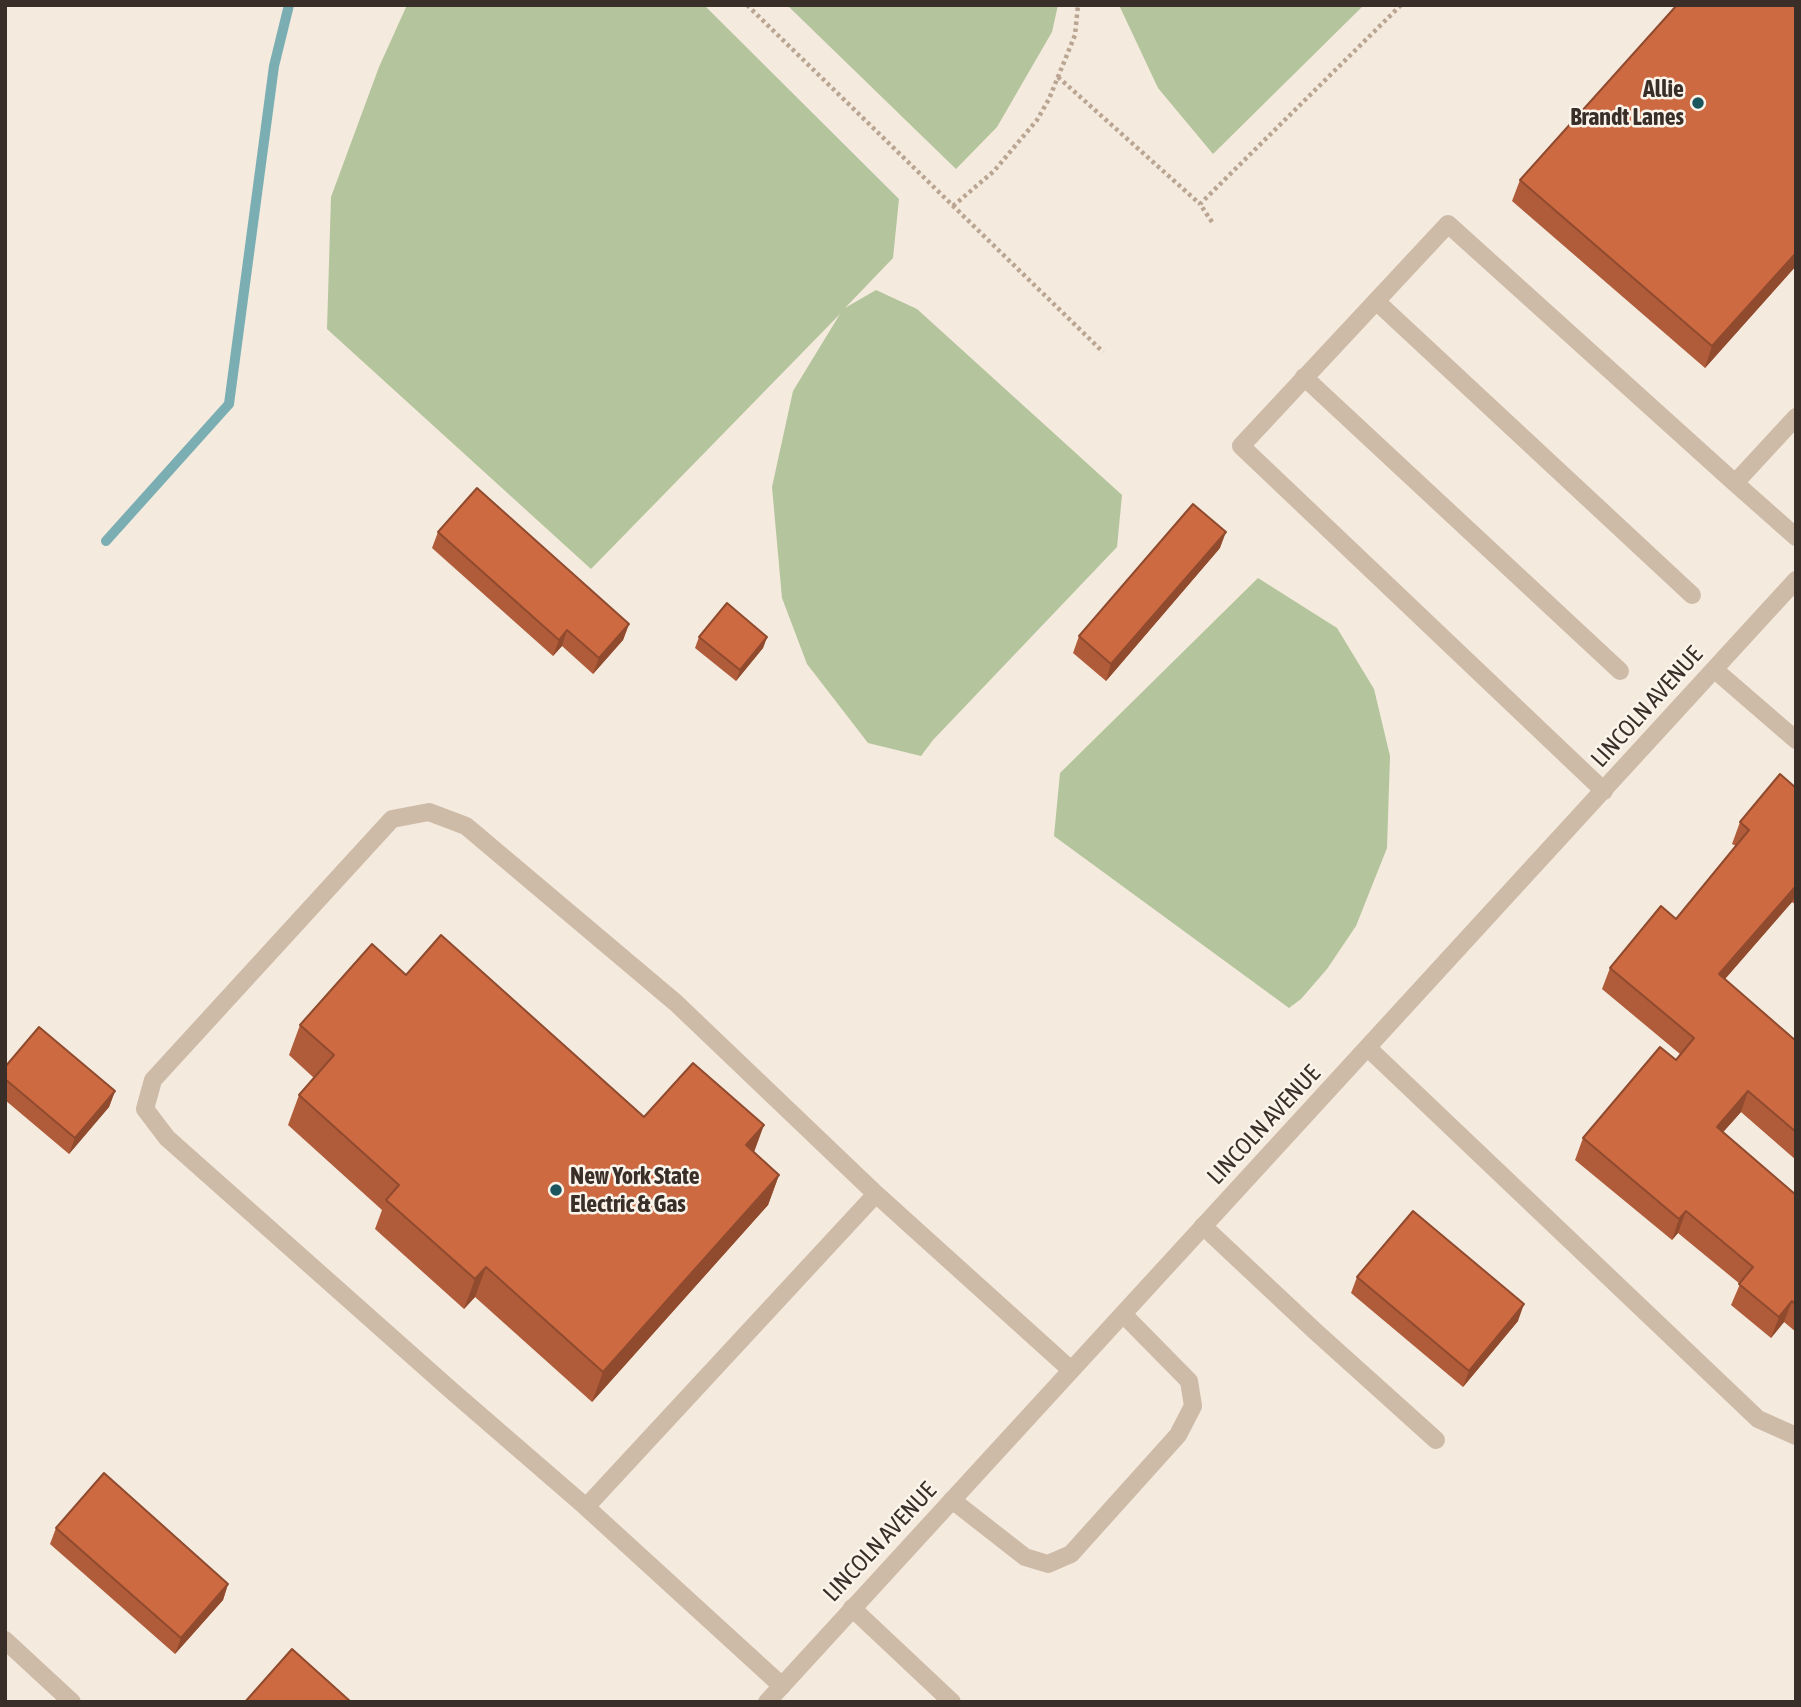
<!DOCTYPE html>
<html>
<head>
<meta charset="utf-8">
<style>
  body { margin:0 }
  #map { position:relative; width:1801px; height:1707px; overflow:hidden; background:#f4eadd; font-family:"Asap Condensed",sans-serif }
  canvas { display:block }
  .frame { position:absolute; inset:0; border:7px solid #392f28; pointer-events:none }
</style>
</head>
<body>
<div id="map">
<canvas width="1801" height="1707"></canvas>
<div class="frame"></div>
</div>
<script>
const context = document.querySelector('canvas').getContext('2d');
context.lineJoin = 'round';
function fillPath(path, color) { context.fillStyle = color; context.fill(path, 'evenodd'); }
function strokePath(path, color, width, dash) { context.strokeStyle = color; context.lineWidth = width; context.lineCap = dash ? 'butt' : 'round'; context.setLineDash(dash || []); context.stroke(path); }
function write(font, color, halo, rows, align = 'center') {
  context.font = font + ' "Asap Condensed",sans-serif'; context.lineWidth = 5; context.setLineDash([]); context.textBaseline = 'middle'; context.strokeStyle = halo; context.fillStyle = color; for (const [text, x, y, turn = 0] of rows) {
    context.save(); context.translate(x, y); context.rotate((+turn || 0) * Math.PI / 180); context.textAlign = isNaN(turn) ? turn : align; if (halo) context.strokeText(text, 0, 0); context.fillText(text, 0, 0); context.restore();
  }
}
fillPath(new Path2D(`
  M407,5h297l195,194 -6,59 -48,50 31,-18 41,19 205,186 -5,52 -184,193 -12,16 -53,-13 -61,-79 -25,-66 -10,-111 21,-96 47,-77 -249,255 -264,-240 4,-132 48,-130z
  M787,5h271l-6,27 -55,95 -41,42z
  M1119,5h245l-151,149 -55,-66z
  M1258,578l79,50 37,61 16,67 -3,92 -31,78 -29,43 -26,30 -12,9 -235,-172 6,-63z`), '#b4c49c');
strokePath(new Path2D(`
  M106,541l123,-137 45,-338 15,-61`), '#7aaeb3', 10);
strokePath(new Path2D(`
  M747,5l356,347
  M1058,77l142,127
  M953,206l41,-35 43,-51 12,-21 26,-64 3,-30
  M1212,222l-12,-18 201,-199`), '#b9a592', 4.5, [3.5, 3.5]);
strokePath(new Path2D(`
  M1376,301l316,294
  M1304,377l316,294
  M1735,483l61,54
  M1715,670l81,70
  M1604,791l-363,-345 207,-222 287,259 61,-66
  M1368,1048l390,371 38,17
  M1203,1226l113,106 120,108
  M952,1500l73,57 23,7 23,-10 107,-119 15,-29 -4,-25 -66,-67
  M586,1507l-134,-116 -285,-253 -22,-29 8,-29 239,-261 37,-7 37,14 210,177 200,191
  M852,1608l100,94
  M782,1686l-196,-179 290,-313 195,176`), '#cdbba8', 18);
strokePath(new Path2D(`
  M5,1640l67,62`), '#cdbba8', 18);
strokePath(new Path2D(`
  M767,1702l1029,-1122`), '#cdbba8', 18);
fillPath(new Path2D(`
  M1520,180l276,86 -91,102 -193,-167z
  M438,532l191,92 -6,16 -30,34 -31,-28 -9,10 -121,-108z
  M1220,548l-114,133 -33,-28 6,-17z
  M699,637h68l-4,11 -27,33 -41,-33z
  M1796,788v117l-4,-3 -67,77 71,62v119l-55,-48 -18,20 73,63v137l-12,-10 -13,16 -40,-33 9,-21 -62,-51 -6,7 -97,-80 8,-22 93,-78 4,-6 -78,-65 8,-21 66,-49 60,-73 -4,-2 8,-22z
  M406,975l238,142 110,35 25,23 -11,30 -176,197 -117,-105 -11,12 -89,-80 7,-19 -94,-85 11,-30 15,-17 -25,-23 11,-30z
  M5,1067l110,24 -6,16 -40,47 -64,-54z
  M1357,1277l161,44 -55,66 -112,-94z
  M56,1528l172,56 -5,16 -48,54 -125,-110z`), '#b05b39');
fillPath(new Path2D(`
  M1796,253v13l-91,102 7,-22z
  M1226,532l-6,16 -114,133 5,-17z
  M629,624l-6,16 -30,34 6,-16z
  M567,630l-5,16 -9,10 6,-16z
  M767,637l-4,11 -27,33 4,-11z
  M1796,886v7l-4,9 -81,93 8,-21z
  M115,1091l-6,16 -40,47 6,-16z
  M1748,1091l-7,21 -32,36 8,-21z
  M764,1125l-11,30 -7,-10z
  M779,1175l-11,30 -176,197 11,-30z
  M1686,1211l-8,22 -6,7 7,-21z
  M486,1267l-11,30 -11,12 11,-30z
  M1792,1301l-8,21 -13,16 8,-21z
  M1524,1304l-6,17 -55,66 6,-16z
  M228,1584l-5,16 -48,54 6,-16z`), '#904a2e');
const building = new Path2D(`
  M1677,5h119v248l-84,93 -192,-166z
  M477,488l152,136 -30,34 -32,-28 -8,10 -121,-108z
  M1193,504l33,28 -115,132 -32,-28z
  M727,603l40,34 -27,33 -41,-33z
  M1780,774l16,14v98l-77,88 77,67v91l-48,-41 -31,36 79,68v110l-4,-4 -13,16 -40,-33 14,-17 -67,-56 -7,8 -96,-81 77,-91 16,13 18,-22 -84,-70 51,-62 15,13 73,-89 -9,-8z
  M441,935l203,182 49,-54 71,62 -18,20 33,30 -176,197 -117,-105 -11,12 -89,-79 13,-15 -100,-90 35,-40 -34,-30 72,-81 34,31z
  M39,1027l76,64 -40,47 -70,-59v-12z
  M1413,1211l111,93 -55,67 -112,-94z
  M104,1473l124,111 -47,54 -125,-110z
  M292,1649l59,53h-106z`);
fillPath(building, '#cd6a42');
strokePath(building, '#904a2e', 2);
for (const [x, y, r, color] of [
  [1698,103,7,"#1b565e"],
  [556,1190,7,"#1b565e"]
]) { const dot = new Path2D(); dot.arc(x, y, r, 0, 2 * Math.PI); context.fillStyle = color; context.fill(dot); strokePath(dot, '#fbf4ea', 2.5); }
write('bold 24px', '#392f28', '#fbf4ea', [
  ["Allie",1684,89],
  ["Brandt Lanes",1684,117],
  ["New York State",570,1176,"left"],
  ["Electric & Gas",570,1204,"left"]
], 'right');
write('24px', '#392f28', '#fbf4ea', [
  ["LINCOLN AVENUE",1647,707,-48],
  ["LINCOLN AVENUE",1264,1125,-47],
  ["LINCOLN AVENUE",880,1542,-47]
]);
</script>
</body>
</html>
